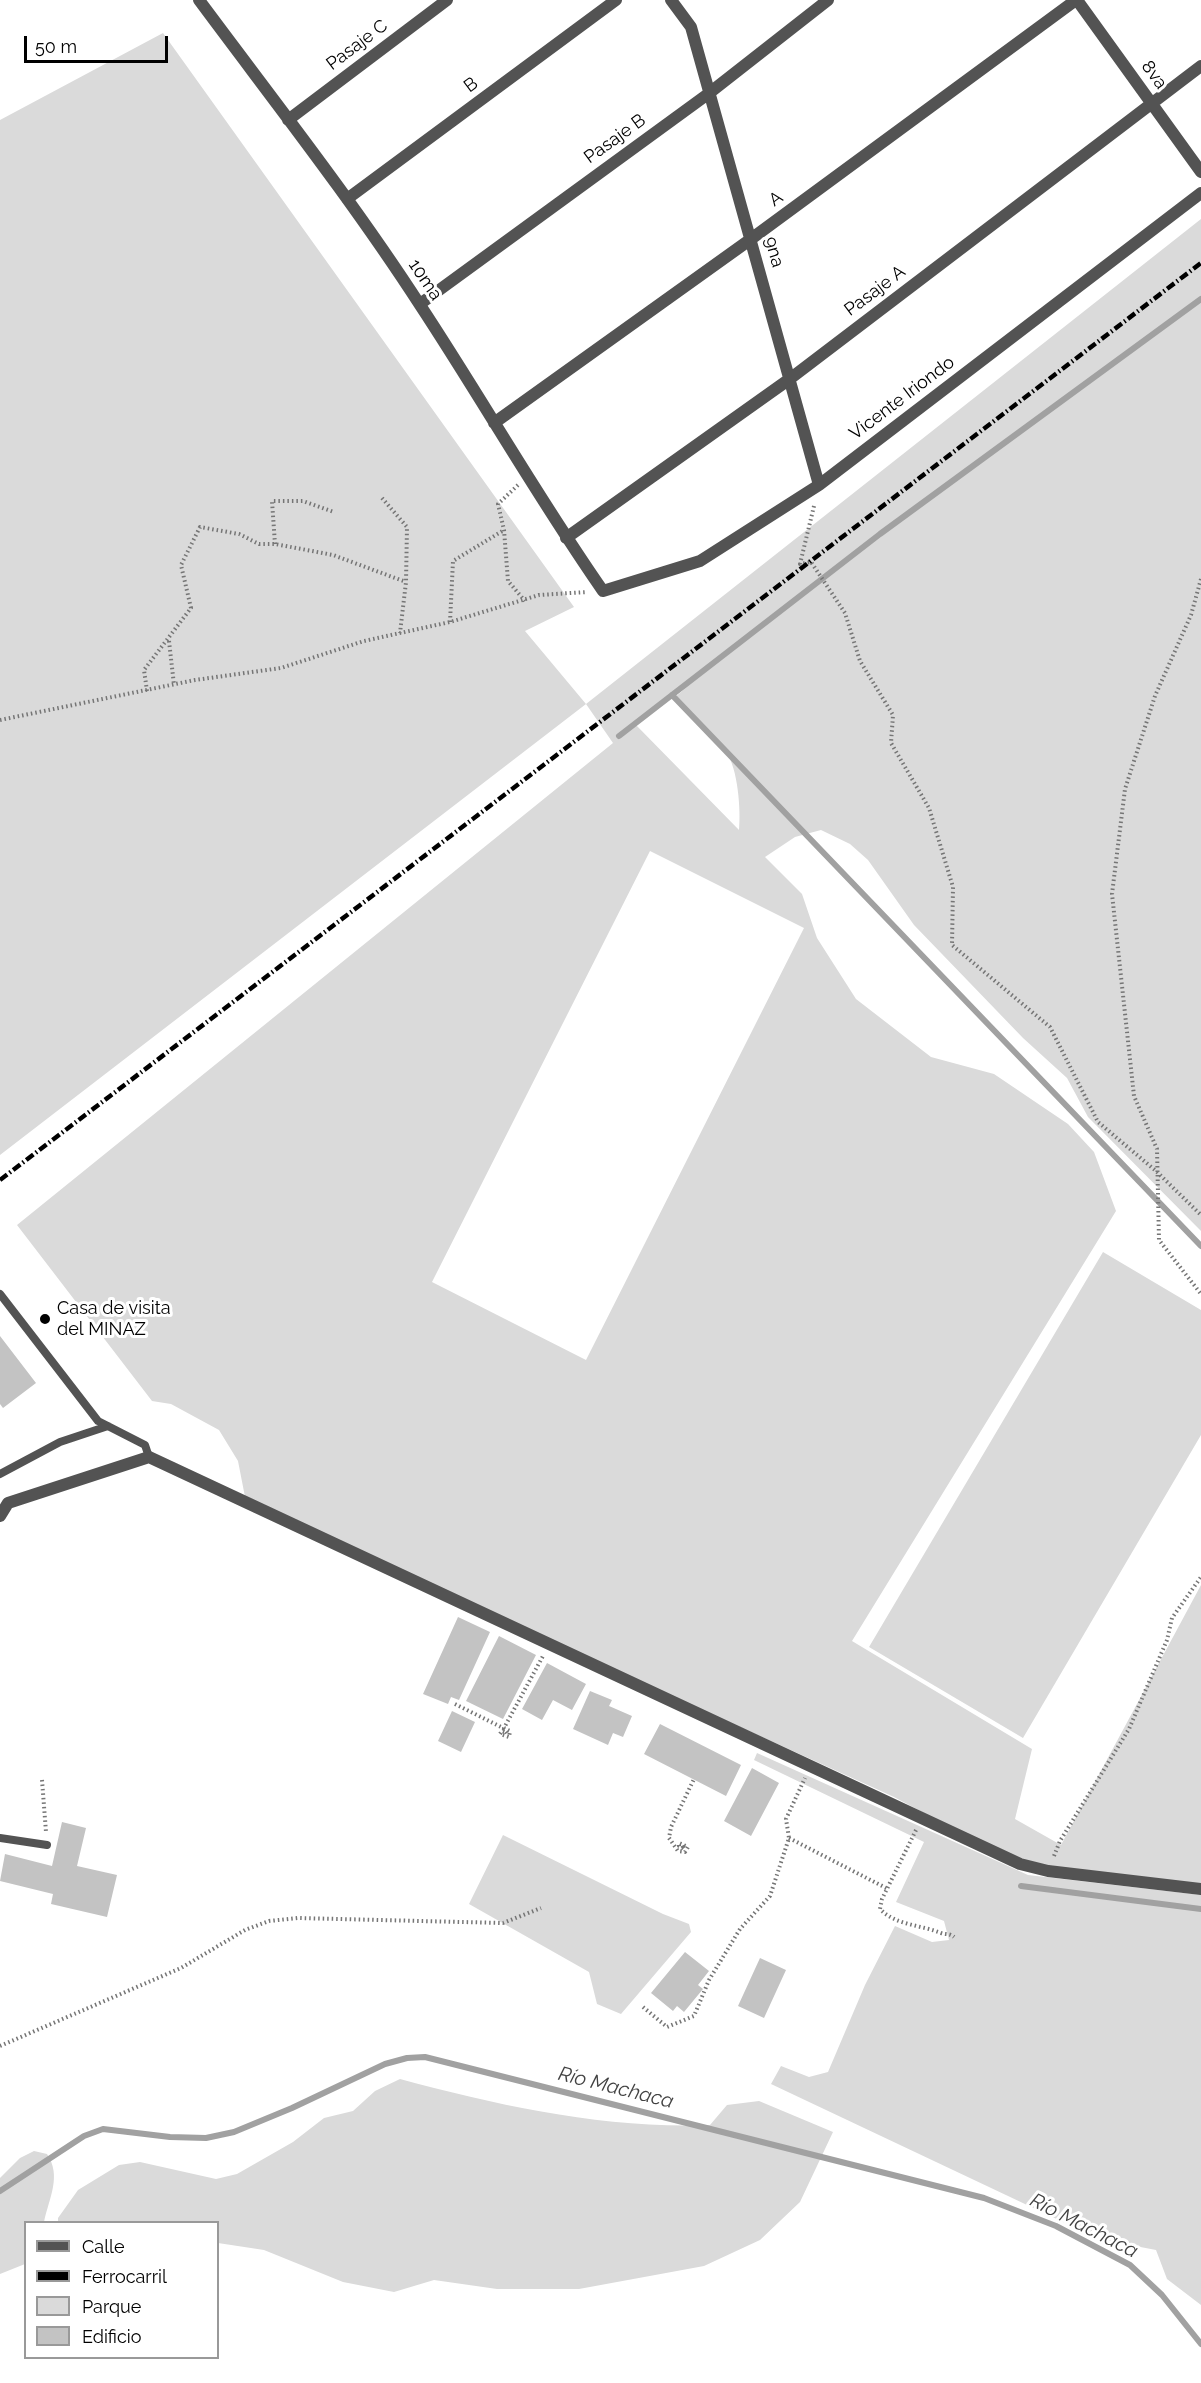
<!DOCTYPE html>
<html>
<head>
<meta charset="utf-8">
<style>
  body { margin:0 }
  #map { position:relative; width:1201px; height:2383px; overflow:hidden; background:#fff; font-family:Raleway,sans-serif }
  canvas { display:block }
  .legend { position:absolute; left:24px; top:2221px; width:195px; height:138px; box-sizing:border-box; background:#fff; border:2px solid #999; margin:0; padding:8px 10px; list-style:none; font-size:18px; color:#000 }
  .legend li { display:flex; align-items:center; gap:12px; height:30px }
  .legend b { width:30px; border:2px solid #999 }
  .scale { position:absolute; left:24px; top:36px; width:144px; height:27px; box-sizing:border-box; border:3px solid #000; border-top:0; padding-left:8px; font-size:18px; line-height:21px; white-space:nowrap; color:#000; -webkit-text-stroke:4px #fff; paint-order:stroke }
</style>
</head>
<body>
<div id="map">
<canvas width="1201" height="2383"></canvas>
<ul class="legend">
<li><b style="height:8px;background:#535353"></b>Calle</li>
<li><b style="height:8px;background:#000"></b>Ferrocarril</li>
<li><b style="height:16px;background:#dadada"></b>Parque</li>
<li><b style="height:16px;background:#c3c3c3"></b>Edificio</li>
</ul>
<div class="scale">50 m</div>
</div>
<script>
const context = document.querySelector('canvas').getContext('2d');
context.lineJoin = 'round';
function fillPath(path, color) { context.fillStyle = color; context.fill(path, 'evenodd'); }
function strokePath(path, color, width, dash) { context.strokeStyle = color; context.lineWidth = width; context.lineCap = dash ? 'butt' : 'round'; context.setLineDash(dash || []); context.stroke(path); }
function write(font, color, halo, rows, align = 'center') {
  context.font = font + ' Raleway,sans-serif'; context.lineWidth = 6; context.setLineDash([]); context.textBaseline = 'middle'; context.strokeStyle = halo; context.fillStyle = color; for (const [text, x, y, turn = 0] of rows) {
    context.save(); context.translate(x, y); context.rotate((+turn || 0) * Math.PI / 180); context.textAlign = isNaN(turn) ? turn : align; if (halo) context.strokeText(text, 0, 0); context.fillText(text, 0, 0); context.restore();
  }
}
fillPath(new Path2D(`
  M163,33l411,574 -49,24 61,73 615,-485v1012l-113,-114 -21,-39 -44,-40 -109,-113 -46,-65 -18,-16 -29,-14 -26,7 -30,20 37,37 15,44 39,61 75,58 63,17 74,50 26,28 22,59 -264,430 180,108 -17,70 46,26 140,-260v303l-181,-24 -126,-67 -648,-295 -8,-41 -19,-31 -48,-26 -19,-3 -135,-176 596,-482 -27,-39 -586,451v-1035zM688,686l-14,12c17,18 37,35 52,54 12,16 15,59 13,78l-103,-105zM650,851l154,77 -218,432 -154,-78z
  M1103,1252l98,58v125l-178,303 -154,-91z
  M757,1753l271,122 173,20v410l-34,-26 -11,-29 -57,-11 -328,-155 10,-18 28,11 19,-5 37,-87 30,-59 37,16 17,-2 -5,-19 -48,-19 28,-60 -170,-82z
  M503,1835l160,79 26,10 2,8 -70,82 -24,-10 -8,-32 -120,-68z
  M400,2079c101,27 204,50 310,46l17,-20 32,-4 74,31 -33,70 -40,38 -56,26 -125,23h-82l-63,-9 -40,12 -51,-10 -79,-32 -46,-7v-21h-160v-4l20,-28 41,-25 21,-3 76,17 21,-5 56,-32 31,-24 29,-7 22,-20z
  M34,2151l13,3c15,22 2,44 -3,68h-18l-1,42 -25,10v-96l20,-20z`), '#dadada');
strokePath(new Path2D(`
  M672,695l529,551
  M619,736l261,-202 321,-235
  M1021,1886l180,23
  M0,2191l84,-55 19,-7 67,8 36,1 28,-6 58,-24 93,-44 22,-6 18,-1 559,141 72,28 74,39 32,30 39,49`), '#a1a1a1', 6);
fillPath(new Path2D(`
  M0,1336l36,47 -33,25 -3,-4z
  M458,1617l32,15 -31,68 -8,-3 -3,7 -25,-10z
  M499,1636l37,19 -33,64 -37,-18z
  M547,1663l39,21 -14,26 -19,-10 -11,20 -20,-11z
  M590,1691l22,9 -3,6 23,10 -9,21 -10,-4 -5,12 -35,-16z
  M452,1711l23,11 -14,30 -23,-11z
  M660,1724l81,41 -15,31 -82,-42z
  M752,1768l27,15 -28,53 -27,-15z
  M62,1822l24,6 -9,38 40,9 -10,42 -56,-13 2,-10 -53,-13 5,-27 47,12z
  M685,1952l24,19 -11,14 5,4 -19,23 -7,-6 -4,5 -22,-18z
  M760,1958l26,12 -22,48 -26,-12z`), '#c3c3c3');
strokePath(new Path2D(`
  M518,485l-20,19 6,26 4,51 17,20
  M382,498l25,29 -1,55 -6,51
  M814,506l-14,58 11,-2 34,51 15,48 33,54 -2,28 38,65 24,79 -1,58 98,82 48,95 58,49 45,44
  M275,544l-3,-43h31l31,11
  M1201,579l-10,36 -36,81 -30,93 -13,105 22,202 23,53 2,91 42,54
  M450,622l3,-61 51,-31
  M169,641l5,44
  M147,691l-3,-21 47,-62 -10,-43 19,-38 39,7 20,10h16l58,11 73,27
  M0,720l195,-40 86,-12 83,-27 86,-19 89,-27 48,-3
  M455,1704l48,24 4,5 -5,-2 -2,3 9,3 1,-6 -6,-3 39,-72
  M42,1780l4,52
  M916,1830l-34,69 -2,10c15,16 41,16 61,24 6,2 8,0 13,4
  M789,1838l99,51
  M683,1847l-1,-2 3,4 -6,-3v-3l9,4 -3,5 -7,-1 -9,-13 2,-11 23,-48
  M1054,1856l6,-15 69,-112 38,-89 5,-22 29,-41
  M643,2007l24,20 27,-11 15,-36 31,-51 30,-33 19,-58 -3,-19 19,-41
  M0,2046l181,-78 64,-38 24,-9 29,-3 205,5 38,-15`), '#757575', 4, [1.5, 3]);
strokePath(new Path2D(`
  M0,1294l98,127 47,24 4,12
  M0,1474l60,-32 48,-16
  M0,1838l47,7`), '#535353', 8);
strokePath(new Path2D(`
  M199,0c75,101 153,200 221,305 62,94 118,193 183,286l97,-30 119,-76 382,-292
  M671,0l20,27 128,458
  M1077,0l124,172
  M288,120l159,-120
  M347,199l269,-199
  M420,304l288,-210 120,-94
  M494,423l257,-184 325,-239
  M566,538l225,-160 410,-312
  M0,1516l8,-13 141,-46 871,407 28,7 153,18`), '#535353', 12);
strokePath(new Path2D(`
  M0,1180l1201,-917`), '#000', 4.5, [9, 3, 1.5, 3]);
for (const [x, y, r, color] of [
  [45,1319,6,"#000"]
]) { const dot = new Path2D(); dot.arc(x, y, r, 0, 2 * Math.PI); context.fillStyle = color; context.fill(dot); strokePath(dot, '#fff', 2); }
write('18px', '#000', '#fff', [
  ["Pasaje C",357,45,-37],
  ["8va",1154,75,54],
  ["B",471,85,-37],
  ["Pasaje B",615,139,-36],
  ["A",776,199,-36],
  ["9na",774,252,74],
  ["10ma",425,280,56],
  ["Pasaje A",875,291,-37],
  ["Vicente Iriondo",902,398,-37]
]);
write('18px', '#000', '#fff', [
  ["Casa de visita",57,1309],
  ["del MINAZ",57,1330]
], 'left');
write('italic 20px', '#424242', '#fff', [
  ["Río Machaca",616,2088,14],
  ["Río Machaca",1084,2226,27]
]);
</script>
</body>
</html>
